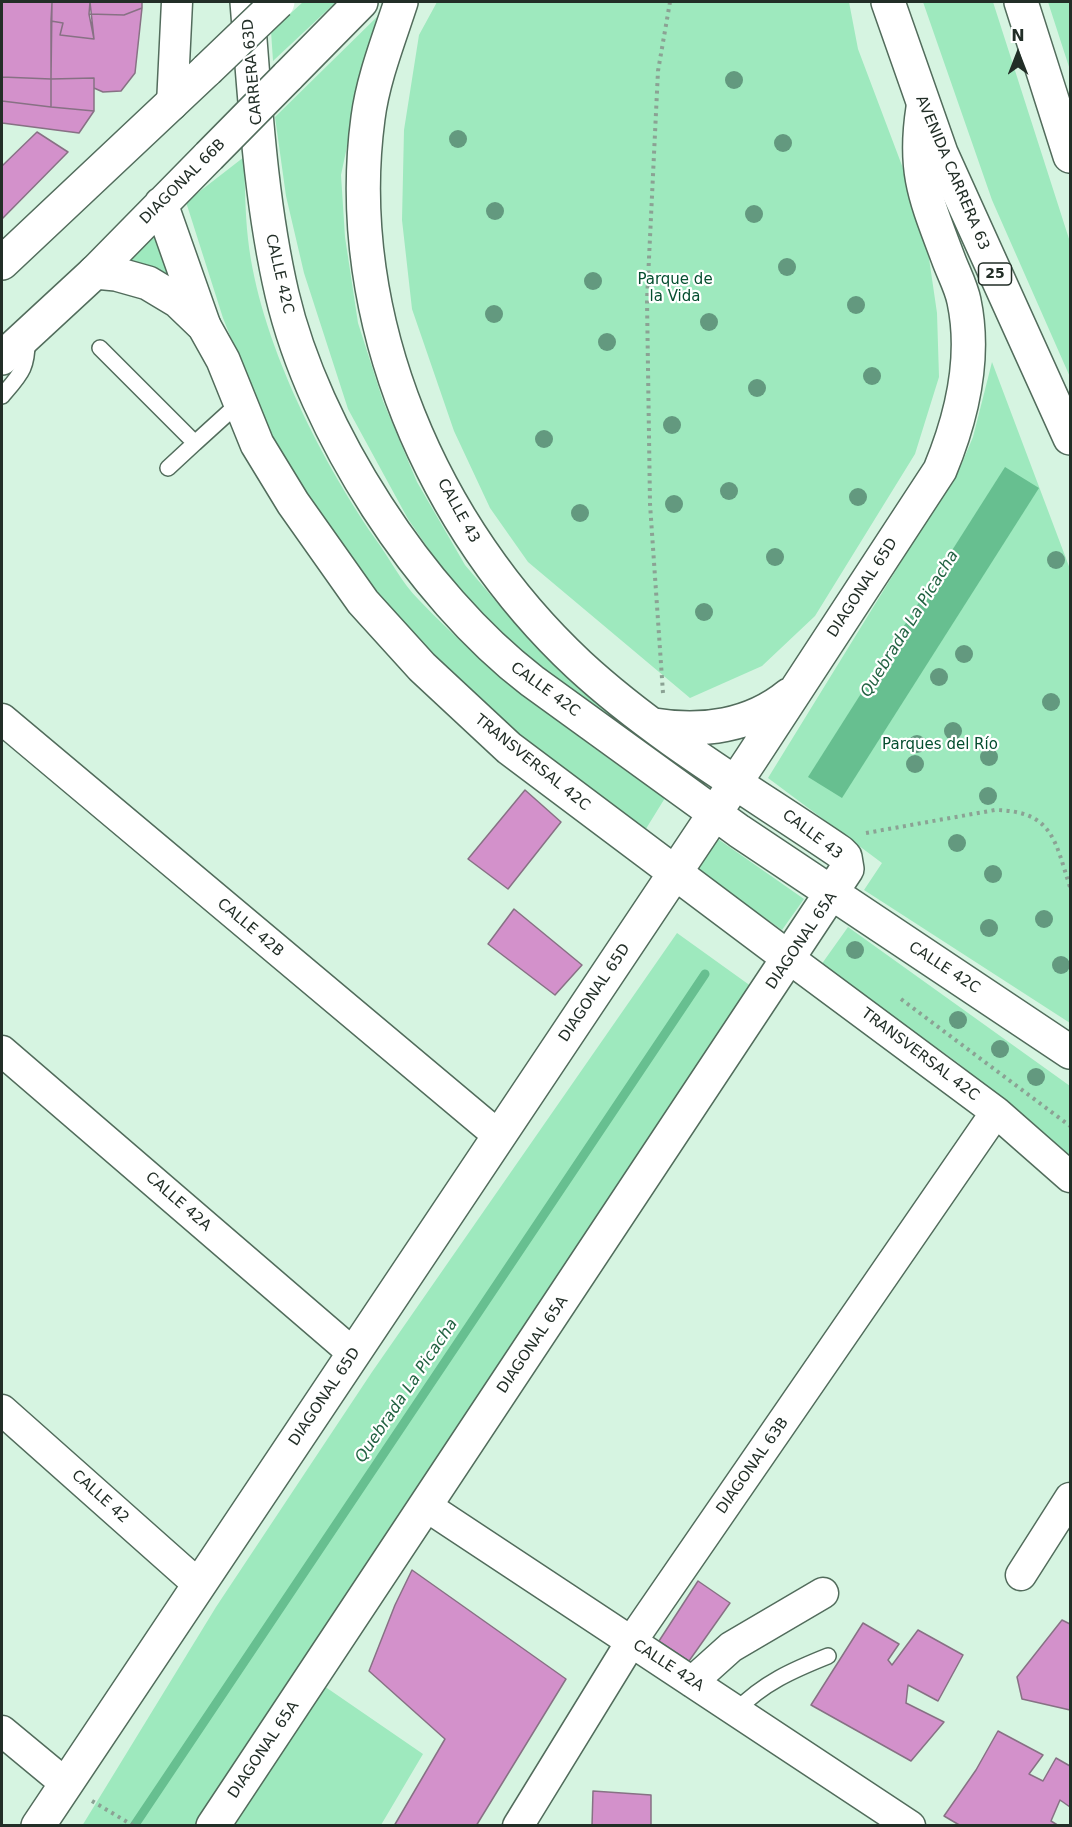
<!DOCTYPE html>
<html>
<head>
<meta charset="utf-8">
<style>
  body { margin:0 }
  #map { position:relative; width:1072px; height:1827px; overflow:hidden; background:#d6f4e1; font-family:"DejaVu Sans",sans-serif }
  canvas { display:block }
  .frame { position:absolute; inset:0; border:3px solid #222e27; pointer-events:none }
  .north { position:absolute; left:988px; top:24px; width:60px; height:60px; -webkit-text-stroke:4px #fff; paint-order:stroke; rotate:0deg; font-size:16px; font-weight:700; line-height:24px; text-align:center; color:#222e27 }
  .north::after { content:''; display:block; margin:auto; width:21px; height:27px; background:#222e27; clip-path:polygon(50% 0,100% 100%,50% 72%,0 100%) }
</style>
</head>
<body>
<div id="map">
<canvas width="1072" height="1827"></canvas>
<div class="frame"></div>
<div class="north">N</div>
</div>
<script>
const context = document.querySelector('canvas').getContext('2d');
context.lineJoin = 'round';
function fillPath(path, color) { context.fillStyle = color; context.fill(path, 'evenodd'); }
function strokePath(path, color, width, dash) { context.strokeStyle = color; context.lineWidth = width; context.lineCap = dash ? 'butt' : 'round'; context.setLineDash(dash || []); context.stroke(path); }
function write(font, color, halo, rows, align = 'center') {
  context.font = font + ' "DejaVu Sans",sans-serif'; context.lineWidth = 4.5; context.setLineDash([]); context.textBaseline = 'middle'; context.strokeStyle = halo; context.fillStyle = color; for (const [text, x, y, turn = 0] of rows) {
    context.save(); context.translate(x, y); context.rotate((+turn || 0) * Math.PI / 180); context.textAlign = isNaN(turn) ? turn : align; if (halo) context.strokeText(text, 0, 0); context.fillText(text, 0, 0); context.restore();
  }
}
fillPath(new Path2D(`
  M303,2h33l-63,59 -2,-30z
  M437,2h412l9,47 66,175 13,89 2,64 -24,77 -100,162 -53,50 -72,32 -162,-136 -38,-54 -36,-77 -42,-122 -10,-89 2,-90 15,-95z
  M923,2h70l77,240v135l-78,-177z
  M1048,2h22v68z
  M384,10l-30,103 -13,62 4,62 13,86 25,78 34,81 48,83 64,75 160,130 -167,-114 -62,-61 -52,-76 -60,-110 -44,-136 -18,-77 -11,-79z
  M244,157c1,27 1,55 4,82 11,99 70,216 126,298 15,20 27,45 45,63 73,77 159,137 246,198l-21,34 -130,-97 -100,-94 -81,-95 -63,-110 -47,-118 -37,-116z
  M160,225l21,60 -61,-21z
  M992,362l78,207v454l-206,-133 18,-27 -114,-85 194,-315 11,-26z
  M718,839l86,60 -22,31 -86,-61z
  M848,927l222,159v71l-112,-94 -137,-98z
  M677,933l78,56 -558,836 -115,1 134,-219 156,-235z
  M324,1686l99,68 -42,71 -151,1z`), '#9ee9be');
fillPath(new Path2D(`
  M1005,467l34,21 -197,310 -34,-21z`), '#67bf90');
strokePath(new Path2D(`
  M134,1826l571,-852`), '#67bf90', 9);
const building = new Path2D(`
  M2,2h50l-1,77 -49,-2z
  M52,2h38l4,37 -34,-4 3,-12 -12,-2z
  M90,2h52v6l-18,7 -35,-1z
  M142,8l-7,65 -14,18 -18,1 -9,-4v-10l-43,1v-58l12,2 -3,12 34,4 -5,-25 35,1z
  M2,77l49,2v28l-49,-6z
  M94,78v33l-43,-4v-28z
  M2,101l49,6 43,4 -15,22 -77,-10z
  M37,132l31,20 -66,67v-53z
  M525,790l36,32 -53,67 -40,-30z
  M514,909l68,56 -27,30 -67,-51z
  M412,1570l154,109 -90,147h-82l51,-87 -76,-68 26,-66z
  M698,1581l32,22 -41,58 -30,-20z
  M1062,1620l8,4v86l-48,-11 -5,-22z
  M863,1623l36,21 -11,16 4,5 26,-35 45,25 -25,46 -30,-16 -2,18 38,19 -33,39 -100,-56z
  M998,1731l45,24 -14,19 14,7 13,-23 14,8v41l-10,-7 -9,21 8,5h-98l-17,-10 32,-46z
  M593,1791l58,4v31h-59z`);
fillPath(building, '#d391cb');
strokePath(building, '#877184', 1.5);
const service = new Path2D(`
  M100,348l95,95 44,-40
  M2,396c19,-22 26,-28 25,-59
  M168,468l27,-25
  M736,1711c27,-28 57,-41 92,-55`);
const minor = new Path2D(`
  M172,105l5,-103
  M2,719l497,417
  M790,959l206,153 74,65
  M2,1051l352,303
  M2,1410l197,175
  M426,1506l484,320
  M1021,1575l49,-77
  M692,1682l39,-35 92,-54
  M2,1731l64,53
  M518,1826l113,-184 365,-530`);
const tertiary = new Path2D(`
  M247,2c8,97 13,197 35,292 32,137 138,301 250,387l207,150 331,221
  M95,272l21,2 32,9 30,18 26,25 19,34 34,84 36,59 70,99 59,65 87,81 281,211
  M654,725c48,8 97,1 135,-30
  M38,1826l713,-1067 189,-289c22,-53 36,-112 24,-169 -3,-15 -11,-29 -16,-43 -22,-59 -35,-86 -25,-150
  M213,1826l634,-957 -2,-12 -5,-5c-88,-60 -183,-115 -261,-187 -146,-136 -238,-347 -211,-547 5,-39 21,-79 33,-116`);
const secondary = new Path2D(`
  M287,77l74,-75
  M161,204l43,122
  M2,263l205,-193
  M2,358l93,-86 114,-116`);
const trunk = new Path2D(`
  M888,2l53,151 129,285
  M1021,2l49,154`);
strokePath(service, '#526c5c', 18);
strokePath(minor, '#526c5c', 33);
strokePath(tertiary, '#526c5c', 36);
strokePath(secondary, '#526c5c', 36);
strokePath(trunk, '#526c5c', 36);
strokePath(new Path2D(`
  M663,693l-13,-189 -3,-204 11,-229 12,-69
  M866,833l129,-23c58,1 60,31 75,77
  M901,999l169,127
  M92,1801l42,25`), '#8ba294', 4, [3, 4.5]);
strokePath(service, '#fff', 15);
strokePath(minor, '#fff', 30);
strokePath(tertiary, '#fff', 33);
strokePath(secondary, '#fff', 33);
strokePath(trunk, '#fff', 33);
const secondaryBridge = new Path2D(`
  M207,70l71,-68
  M209,156l78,-79`);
strokePath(secondaryBridge, '#526c5c', 36, []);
strokePath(secondaryBridge, '#fff', 33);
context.fillStyle = '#63997f';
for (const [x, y] of [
  [734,80],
  [458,139],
  [783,143],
  [495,211],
  [754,214],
  [787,267],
  [593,281],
  [856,305],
  [494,314],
  [709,322],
  [607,342],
  [872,376],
  [757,388],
  [672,425],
  [544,439],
  [729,491],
  [858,497],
  [674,504],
  [580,513],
  [775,557],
  [1056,560],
  [704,612],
  [964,654],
  [939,677],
  [1051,702],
  [953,731],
  [917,744],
  [989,757],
  [915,764],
  [988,796],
  [957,843],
  [993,874],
  [1044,919],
  [989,928],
  [855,950],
  [1061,965],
  [958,1020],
  [1000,1049],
  [1036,1077]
]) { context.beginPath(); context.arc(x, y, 9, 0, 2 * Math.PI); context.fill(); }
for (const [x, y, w] of [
  [995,274,33]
]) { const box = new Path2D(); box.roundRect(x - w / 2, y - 11, w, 22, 4.5); context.fillStyle = '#fff'; context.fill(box); strokePath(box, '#222e27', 1.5); }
write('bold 14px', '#222e27', null, [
  ["25",995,274]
]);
write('15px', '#222e27', '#fff', [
  ["CARRERA 63D",253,72,-95],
  ["AVENIDA CARRERA 63",952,173,67],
  ["DIAGONAL 66B",183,182,-45],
  ["CALLE 42C",279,274,77],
  ["CALLE 43",458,511,61],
  ["DIAGONAL 65D",863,588,-57],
  ["CALLE 42C",545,690,36],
  ["TRANSVERSAL 42C",532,763,39],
  ["CALLE 43",812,835,37],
  ["CALLE 42B",250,928,40],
  ["DIAGONAL 65A",802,941,-56],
  ["CALLE 42C",944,968,33],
  ["DIAGONAL 65D",595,993,-56],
  ["TRANSVERSAL 42C",920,1055,37],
  ["CALLE 42A",178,1202,41],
  ["DIAGONAL 65A",533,1345,-56],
  ["DIAGONAL 65D",325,1397,-56],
  ["DIAGONAL 63B",753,1466,-55],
  ["CALLE 42",100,1497,42],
  ["CALLE 42A",668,1666,33],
  ["DIAGONAL 65A",264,1750,-56]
]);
write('15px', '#054e2f', '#fff', [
  ["Parque de",675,280],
  ["la Vida",675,297],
  ["Parques del Río",940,745]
]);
write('italic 16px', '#226242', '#fff', [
  ["Quebrada La Picacha",910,624,-58],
  ["Quebrada La Picacha",407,1391,-56]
]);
</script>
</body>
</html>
